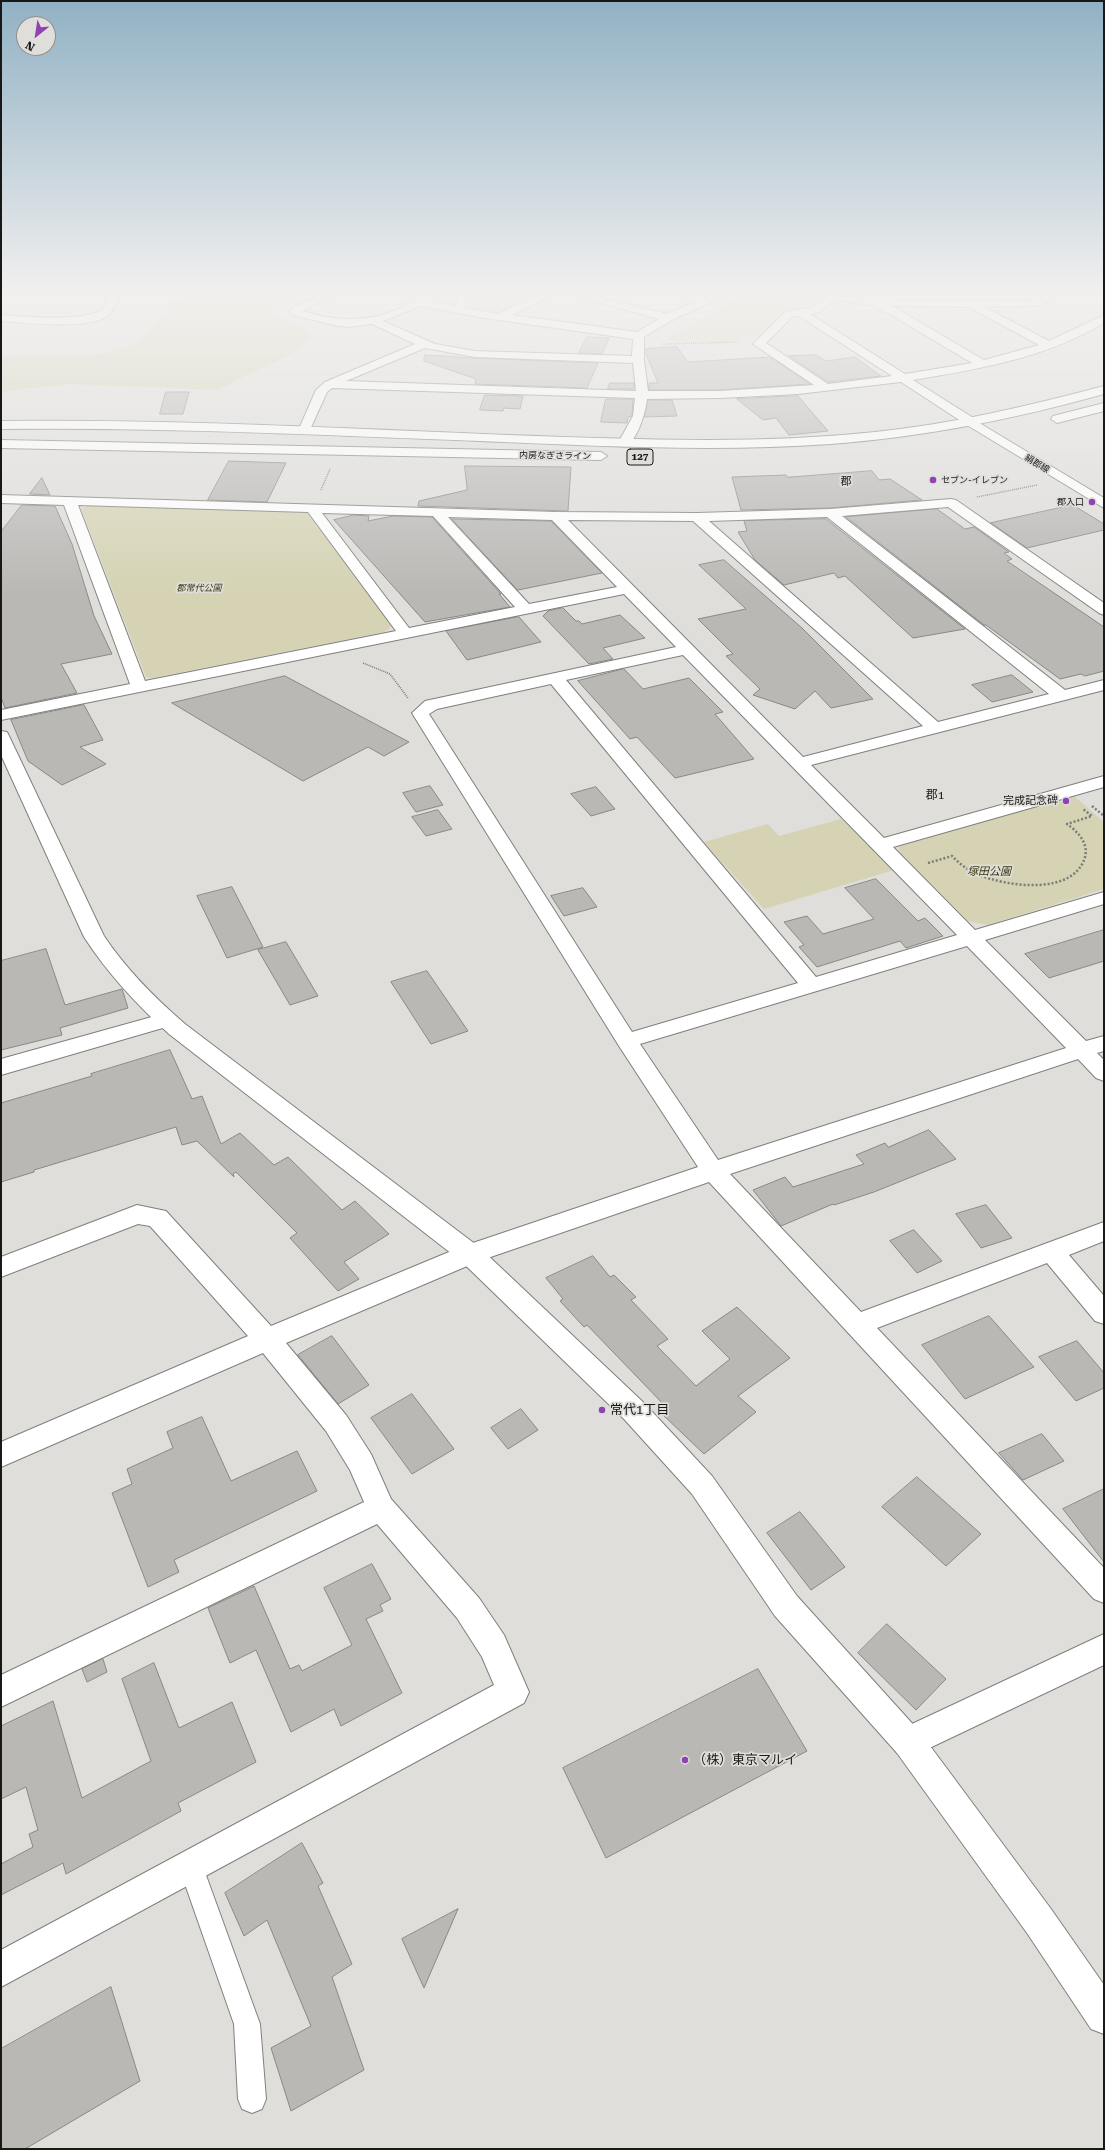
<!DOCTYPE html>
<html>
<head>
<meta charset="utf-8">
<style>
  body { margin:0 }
  #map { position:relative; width:1105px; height:2150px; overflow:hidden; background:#dfdedb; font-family:"Roboto Serif",serif }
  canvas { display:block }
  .frame { position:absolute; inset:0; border:2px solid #181817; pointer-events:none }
  .north { position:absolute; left:16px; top:16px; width:40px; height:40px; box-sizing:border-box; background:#dfdedb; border:1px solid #8f8f8d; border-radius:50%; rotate:210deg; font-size:11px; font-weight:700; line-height:16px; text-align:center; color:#181817 }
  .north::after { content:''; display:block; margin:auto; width:14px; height:18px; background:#9042b3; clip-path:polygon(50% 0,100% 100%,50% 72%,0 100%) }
</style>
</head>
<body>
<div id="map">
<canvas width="1105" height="2150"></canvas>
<div class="frame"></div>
<div class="north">N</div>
</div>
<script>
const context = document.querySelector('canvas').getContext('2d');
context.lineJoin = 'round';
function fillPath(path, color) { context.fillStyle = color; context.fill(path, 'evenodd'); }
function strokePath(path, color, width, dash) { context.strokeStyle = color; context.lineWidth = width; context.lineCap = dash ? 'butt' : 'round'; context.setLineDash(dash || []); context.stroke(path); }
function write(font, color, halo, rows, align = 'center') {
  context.font = font + ' "Roboto Serif","Noto Sans JP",serif'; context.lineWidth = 3.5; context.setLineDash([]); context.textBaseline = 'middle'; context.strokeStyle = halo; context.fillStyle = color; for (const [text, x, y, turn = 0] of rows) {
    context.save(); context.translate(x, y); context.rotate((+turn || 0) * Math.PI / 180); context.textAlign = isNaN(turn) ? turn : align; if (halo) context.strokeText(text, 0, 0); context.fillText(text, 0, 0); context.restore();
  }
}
fillPath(new Path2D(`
  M191,295h106l-31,16 41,18 6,7 -14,14 -82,40 -148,-6 -68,8v-35h88l48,-13 37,-42z
  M466,295h67l-37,20 -26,-7z
  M743,295h79l-43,33 -53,16 -37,-4 -26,1z
  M87,506l213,5 7,2 85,113 -8,6 -231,46 -7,-1 -65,-168z
  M1073,795l31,27v67l-116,36 -20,-4 -69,-70v-5z
  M841,819l53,51 -130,39 -60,-67 64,-18 11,12z`), '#d5d3b3');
const building = new Path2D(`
  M587,337l22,1 -7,16 -23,-1z
  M677,347l11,15 82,-5 40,27 -90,6h-71v-7h9l-12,-29v-5z
  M425,355l50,3 123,5 -11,25 -112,-4 1,-5 -52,-18z
  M816,355l10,6 29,-4 26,19 -53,6 -39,-26z
  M610,383h24v6h-26z
  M166,392h23l-6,22h-23z
  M485,395l38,1 -3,13 -16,-1 -1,3 -23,-1z
  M798,396l30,35 -39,4 -13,-17 -13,2 -26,-21z
  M606,399h27l-1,17 -4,1 -1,6 -26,-1z
  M648,400h24l5,16 -32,1z
  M229,461l57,2 -19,39 -59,-2z
  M465,466l106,1 -3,44 -150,-5 1,-5 48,-11z
  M872,471l7,9 11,-1 32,21 -92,8 -89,2 -9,-33 54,-2 1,2z
  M42,478l8,17 -20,-1z
  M22,505l33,1 17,38 22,72 18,38 -51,10 16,29 -72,15 -4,-11v-165z
  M1073,505l31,19v6l-77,18 -36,-25z
  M937,509l28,20 9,-2 35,25 -5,1 8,6 -5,2 97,66v44l-19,5 -4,-2 -21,5 -74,-54h-2l-138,-108z
  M354,515l15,1 -1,5 25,-5 39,1 69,77h-2l11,13 -85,15 -91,-102z
  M452,519l99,2 51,52 -84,17z
  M826,519l139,110 -52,9 -68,-62 -7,2 -4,-5 -50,12 -29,-25 -17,-28 9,-1 -3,-10z
  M724,560l78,68 71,71 -42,9 -16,-17 -20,18 -42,-14 7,-6 -34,-33 7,-2 -35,-35 48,-10 -47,-44z
  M563,608l13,13h3l3,3 38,-9 25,23 -42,10 10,11 -24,5 -46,-48 5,-5z
  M519,617l22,25 -74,18 -21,-29z
  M624,669l19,20 46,-11 34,34 -8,2 39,45 -79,19 -38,-41 -7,2 -52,-58z
  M1012,675l21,17 -41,10 -20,-17z
  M285,676l124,66 -25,14 -16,-9 -65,34 -131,-78z
  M84,705l19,35 -23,7 26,17 -44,21 -34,-24 -17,-41z
  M430,786l13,19 -27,7 -13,-19z
  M596,787l19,22 -24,7 -20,-22z
  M438,810l14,19 -26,7 -14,-19z
  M876,879l42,42 7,-3 18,18 -37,12 -6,-7 -83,26 -18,-20 5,-2 -20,-23 23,-6 16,18 51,-15 -29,-31z
  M232,887l31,60 -36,11 -30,-62z
  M583,888l14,19 -33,9 -13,-20z
  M1104,930v31l-55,17 -24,-24z
  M286,942l32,54 -28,9 -32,-55z
  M46,949l19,56 57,-16 6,19 -68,20 2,7 -61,15v-89z
  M427,971l41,60 -37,13 -40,-62z
  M170,1050l22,49 10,-3 19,48 19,-11 34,32 14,-8 54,53 13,-9 34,33 -45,28 15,17 -21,12 -48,-53 7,-5 -61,-61 -3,2 1,3 -37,-36 -15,4 -6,-18 -142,43v2l-33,10v-79l91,-27 -1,-2z
  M929,1130l27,29 -82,33 -40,13 -1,-1 -52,22 -28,-36 32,-13 8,10 71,-23 -8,-9 29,-12 3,4z
  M986,1205l26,33 -31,10 -25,-34z
  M914,1230l28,31 -25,12 -27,-32z
  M593,1256l17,21 4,-2 22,22 -5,3 37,39 -11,7 39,40 34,-27 -28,-28 35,-24 53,51 -52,38 18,16 -52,42 -43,-41 6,-5 -80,-83 -3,2 -24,-26 3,-2 -17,-21z
  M989,1316l45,51 -69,32 -43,-54z
  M332,1336l37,49 -31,19 -40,-49z
  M1077,1341l27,32v15l-28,13 -37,-44z
  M412,1394l42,55 -42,25 -41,-56z
  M521,1409l17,21 -30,19 -17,-21z
  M202,1417l29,64 66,-30 20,40 -143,69 5,12 -31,15 -36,-94 20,-9 -5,-15 46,-21 -6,-16z
  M1042,1434l22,27 -41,19 -24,-27z
  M917,1477l64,57 -35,32 -64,-59z
  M1104,1489v73l-41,-53z
  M800,1512l45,55 -34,23 -44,-57z
  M372,1564l19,35 -11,6 3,6 -17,8 36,74 -61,33 -7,-17 -43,23 -35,-82 -26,13 -22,-55 46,-22 36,83 9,-4 3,6 50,-26 -28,-57z
  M887,1624l59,55 -30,31 -58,-57z
  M103,1659l4,13 -20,10 -5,-13z
  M154,1663l25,65 53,-26 24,60 -78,41 3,8 -115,63 -3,-11 -62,32v-31l32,-17 -4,-13 9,-4 -12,-43 -25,12v-73l52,-25 29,97 69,-37 -29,-82z
  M758,1669l49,82 -201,107 -43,-90z
  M302,1843l21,40 -5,3 34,78 -20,13 32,93 -73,41 -20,-63 40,-22 -44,-106 -23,16 -19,-43z
  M458,1909l-34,79 -22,-49z
  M111,1987l29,94 -115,68h-24v-100z`);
fillPath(building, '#b9b8b5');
strokePath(building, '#888885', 1);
const service = new Path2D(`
  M459,295h8l-4,16 -4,2 -4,-2z
  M191,1855l9,3 3,9 57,157 6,75 -4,10 -10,4 -10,-4 -4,-10 -4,-75 -55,-157 3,-9z`);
const minor = new Path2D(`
  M110,295h10l-9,18c-14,18 -88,10 -110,8v-6c34,2 68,7 101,-4z
  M320,295h12l-30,16c34,10 62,12 94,-1 14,-6 28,-17 43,-15l-9,6 68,13 40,-19h12l-1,2 -37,18 125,17 22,-13 -81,-22 -1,-2h15l75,19 43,-19h12l-1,2 -49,23 -28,17v23l4,31h72l94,-6 -61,-41 32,-32 27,-5 17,-12 49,5 154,1 9,-6h11l-10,10 -4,1 -54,1 65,34 55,-26v8c-58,35 -125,46 -191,57l62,39 2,3 -2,3h-8l-66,-43 -103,12 -78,4 -73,1c-1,12 -10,44 -23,48l-6,-4 15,-27 2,-18 -303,-10 -5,4 -19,42h-8l-2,-3 18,-41 9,-8 90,-38 -43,-20 -22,3 -12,-1 -46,-11 -2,-4 1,-2zM834,300l42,6 96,57 -67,11 -95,-60 9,-2zM421,306l63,12 149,21 -1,17 -157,-5 -40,-7 -52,-23zM892,306l77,1 70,38 -55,15zM799,316l93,60 -64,8 -62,-41 26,-26zM425,348l50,9 158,6 3,28 -290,-10z
  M1,495l555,17 141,1 133,-4 121,-10 5,1 148,103v12l-5,-2 -151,-106 -106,9 223,174 39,-10v10l-293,75 73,73 220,-62v11l-211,60 82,83 129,-38v12l-119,36 101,101 18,-5v15l-7,2 7,7v21l-8,-3 -18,-19 -348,115 131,138 243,-90v19l-35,14 35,41v28l-9,-3 -48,-58 -170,65 227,240v35l-10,-4 -385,-417 -230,79 -193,82 60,72 25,39 20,45 88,99 25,37 25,57 -5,11 -523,284v-37l493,-265 -12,-28 -25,-39 -80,-94 -376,183v-32l363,-173 -14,-32 -24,-39 -63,-78 -262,114v-25l247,-106 -98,-110 -12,-2 -137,53v-20l136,-52 29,6 105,115 190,-79 237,-80 -79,-121 -207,-333 13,-12 251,-54 -52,-53 -623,126v-10l129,-26 -66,-179 -63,-2zM78,505l230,7 88,119 -251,50zM322,513l111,3 82,91 -106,21zM448,517l104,3 65,67 -88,17zM827,517l222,177 -111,28 -229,-201zM568,520l125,1 230,205 -120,31zM683,655l274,280 -141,42 -250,-297zM551,684l247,299 -166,49 -203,-318 8,-5zM967,946l99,102 -348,112 -78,-116z
  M166,1013l7,2 4,5 -4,5 -172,50v-16z
  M1104,1634v31l-185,88 -11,5 -11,-5 -5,-11 5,-11z`);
const tertiary = new Path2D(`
  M1,731l6,1 2,4 95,200c22,33 51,62 81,88l294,223 165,156 68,73 85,120 122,135 132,178 53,76v49l-13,-5 -64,-96 -130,-180 -122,-137 -83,-122 -68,-75 -163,-158 -292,-227c-32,-29 -61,-60 -85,-97l-83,-182z`);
const secondary = new Path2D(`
  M971,418l133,80v10l-137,-83 -2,-3z`);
const trunk = new Path2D(`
  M1104,386v8c-89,25 -181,43 -273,50 -117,8 -234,2 -351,-3 -160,-6 -319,-14 -479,-12v-8c169,-2 338,7 507,14 122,4 245,10 367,-3 78,-8 153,-26 229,-46z
  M1104,403v8l-47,12 -6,-4 2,-3z
  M1,440l600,12 6,4 -6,4 -600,-12z`);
strokePath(service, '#7f7f7c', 2);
strokePath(minor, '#7f7f7c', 2);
strokePath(tertiary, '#7f7f7c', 2);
strokePath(secondary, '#7f7f7c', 2);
strokePath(trunk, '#7f7f7c', 2);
strokePath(new Path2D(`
  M663,344l76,-2
  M321,490l9,-21
  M977,497l60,-12
  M363,663l27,11 18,24`), '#7b7b79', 1.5, [1, 1]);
strokePath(new Path2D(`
  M1092,806l12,10
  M928,863l24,-7c7,7 15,14 25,18 29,13 97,22 108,-17 4,-14 -8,-26 -18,-33l25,-8 -9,-7`), '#7b7b79', 2.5, [2, 2]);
fillPath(service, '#fff');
fillPath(minor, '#fff');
fillPath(tertiary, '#fff');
fillPath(secondary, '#fff');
fillPath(trunk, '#fff');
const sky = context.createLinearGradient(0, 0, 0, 596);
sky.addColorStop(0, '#91b1c4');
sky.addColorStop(0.49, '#f1f0ef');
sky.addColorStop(1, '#f1f0ef00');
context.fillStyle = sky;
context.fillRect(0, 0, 1105, 596);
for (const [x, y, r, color] of [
  [933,480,4,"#9042b3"],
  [1092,502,4,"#9042b3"],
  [1066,801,4,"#9042b3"],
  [602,1410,4,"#9042b3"],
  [685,1760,4,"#9042b3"]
]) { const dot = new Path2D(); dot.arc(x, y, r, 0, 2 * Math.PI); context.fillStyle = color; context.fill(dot); strokePath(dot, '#dfdedb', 1.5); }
write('9px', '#181817', '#dfdedb', [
  ["内房なぎさライン",555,456,1],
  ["絹郡線",1037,464,31]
]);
write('9px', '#181817', '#dfdedb', [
  ["セブン-イレブン",941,480],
  ["郡入口",1084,502,"right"]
], 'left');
write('italic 9px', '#3a360e', '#dfdedb', [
  ["郡常代公園",199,588]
]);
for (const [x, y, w] of [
  [640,457,26]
]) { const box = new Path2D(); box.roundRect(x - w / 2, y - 8, w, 16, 3); context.fillStyle = '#dfdedb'; context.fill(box); strokePath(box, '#181817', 1); }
write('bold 10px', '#181817', null, [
  ["127",640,457]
]);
write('11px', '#181817', '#dfdedb', [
  ["郡",846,482]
]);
write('11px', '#181817', '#dfdedb', [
  ["完成記念碑",1058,801]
], 'right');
write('italic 11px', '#3a360e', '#dfdedb', [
  ["塚田公園",989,872]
]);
write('12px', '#181817', '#dfdedb', [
  ["郡1",935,795]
]);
write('13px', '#181817', '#dfdedb', [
  ["常代1丁目",610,1410],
  ["（株）東京マルイ",693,1760]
], 'left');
</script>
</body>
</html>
